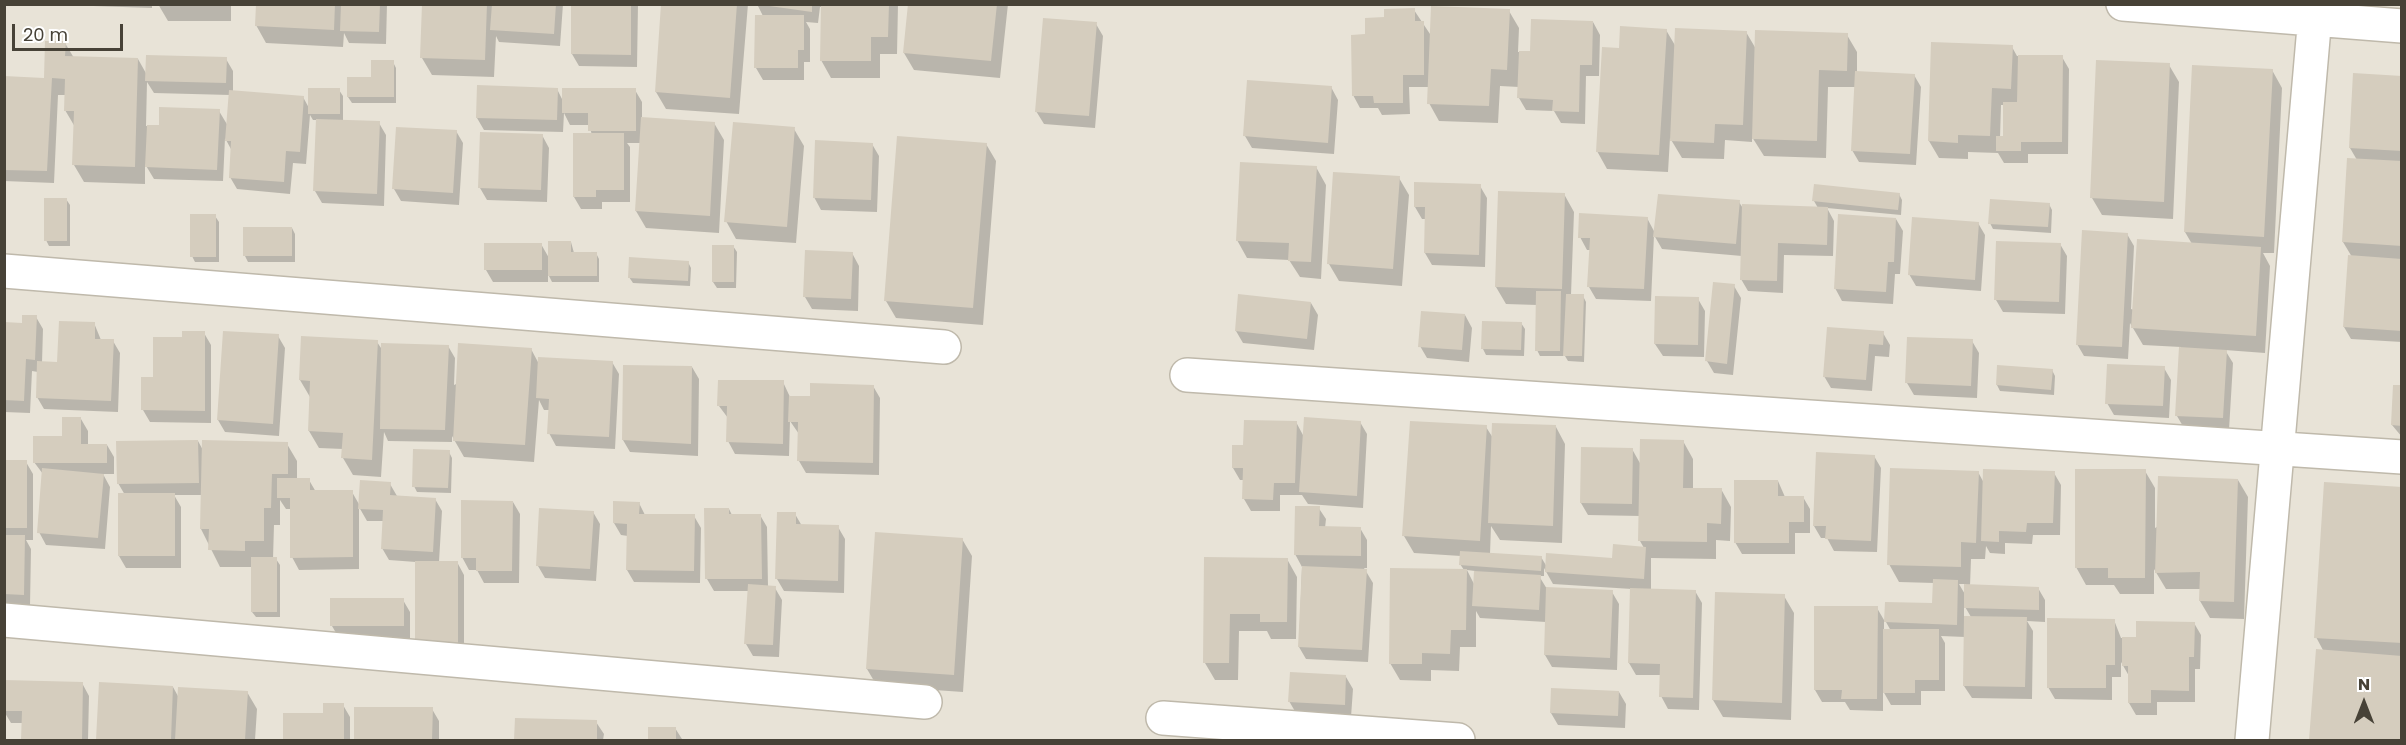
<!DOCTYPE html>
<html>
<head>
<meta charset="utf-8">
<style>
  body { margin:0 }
  #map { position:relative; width:2406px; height:745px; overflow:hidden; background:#f4f1e9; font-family:Poppins,sans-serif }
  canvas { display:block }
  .frame { position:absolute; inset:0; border:6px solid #474237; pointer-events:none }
  .north { position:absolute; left:2334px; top:673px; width:60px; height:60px; -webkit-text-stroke:4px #fff; paint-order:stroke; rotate:0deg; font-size:16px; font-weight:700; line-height:24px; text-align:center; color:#474237 }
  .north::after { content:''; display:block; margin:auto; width:21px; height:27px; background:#474237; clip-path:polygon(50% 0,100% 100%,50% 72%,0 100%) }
  .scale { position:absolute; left:12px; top:24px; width:111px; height:27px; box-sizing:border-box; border:3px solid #474237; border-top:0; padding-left:8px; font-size:18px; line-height:21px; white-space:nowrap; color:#474237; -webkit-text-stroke:4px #fff; paint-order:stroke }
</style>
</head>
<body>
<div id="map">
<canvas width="2406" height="745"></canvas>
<div class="frame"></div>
<div class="north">N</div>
<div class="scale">20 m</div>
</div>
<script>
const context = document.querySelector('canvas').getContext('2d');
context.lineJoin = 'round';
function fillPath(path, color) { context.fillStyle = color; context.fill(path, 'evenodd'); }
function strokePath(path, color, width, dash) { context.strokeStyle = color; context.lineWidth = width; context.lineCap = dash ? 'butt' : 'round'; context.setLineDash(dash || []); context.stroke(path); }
fillPath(new Path2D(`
  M5,5h2396v735h-2396z`), '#e8e3d7');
fillPath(new Path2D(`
  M92,4h60v4l-59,-2z
  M158,4h73v17h-63z
  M257,4h130l-1,40 -37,-1 -5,-10 -1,14 -77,-4 -10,-18z
  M424,4h139l-3,42 -61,-4 -3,-6 -2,41 -62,-2 -10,-17z
  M573,4h65l-1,63 -58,-1 -7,-12z
  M663,4h85l-9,110 -73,-5 -10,-17z
  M757,4h141l-1,50h-17v24h-49l-10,-18 1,-53h-2l-2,16 -12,-1 4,7v33h-6v18h-41l-7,-12 7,-52z
  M909,4h99l-8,74 -86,-8 -10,-17z
  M1414,10l18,27 77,-26 10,17 -1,24h14l61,-30 7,13 -1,41h-13l-1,48 -24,-1 -7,-12 -28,-1 -7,-12v-11l-19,-1 -2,37 -59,-2 -10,-18 1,-16h-21l1,27 -28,1 -4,-7h-18l-7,-13 13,-59 19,-17z
  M1096,24l7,12 -8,92 -51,-4 -8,-13z
  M1666,30l10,17 70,-15 10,17 91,-14 10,17v20l57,3 7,12 -5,78 -57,-3 -7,-12 4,-63h-28l-2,71 -62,-2 -12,-19v5l-27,-2 -1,19 -42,-1 -12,-20 -2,34 -61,-3 -10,-18 23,-101z
  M65,43l9,15 64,1 9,16 79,-16 7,12v21l70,5 6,11 30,-18 4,6v25l36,2 7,12 -2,71 -62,-3 -7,-12 3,-71h-5l-3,-5 -4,49 -13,-1 -3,31 -53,-5 -7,-12 2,-26 -7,-13 -2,43 -69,-2 -9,-15v20l-61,-2 -10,-17 1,-38 -10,-17 1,-15h-8l-4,88 -50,-2v-103l42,1zM147,82l7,11 76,2 -2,31 -9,-15 -59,16 -14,-1z
  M2012,47l5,9 45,1 7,12 -1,85h-40v9h-24l-6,-10 -30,-1v7l-29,-1 -10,-17zM2001,105h4l-1,33h-4z
  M2098,61l71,4 10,17 -6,137 -71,-4 -10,-17z
  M393,62l3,6v35h-44l-4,-6z
  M2272,70l10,18 -8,165h-11l7,13 -5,87 -40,-3 8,13 -4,67 -45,-2 -7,-12 4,-69 -38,-2 -13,-22 -2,36 -44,-3 -7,-12 50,-110 7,12 -3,63 3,1 58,-66 -7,-12z
  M2402,78v264l-51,-3 -7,-12 8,-70 -9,-15 14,-82 -7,-12z
  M1331,87l7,13 -4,54 -82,-6 -7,-12z
  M557,89l6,12 72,-11 7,12v16l72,5 10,17 -5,93 -73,-5 -10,-17 5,-68h-14l3,4v55h-28v7h-21l-7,-12 18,-62 -3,-10h-19l-6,-12 -1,19 -79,-2 -7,-12z
  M794,129l10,17 -8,97 -60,-4 -10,-18z
  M456,131l7,12 -4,62 -58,-4 -7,-12z
  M542,135l7,13 -2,54 -60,-2 -7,-12z
  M872,144l7,12 -2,56 -56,-2 -7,-13z
  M986,144l10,17 -13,164 -87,-7 -10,-17z
  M1316,167l10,18 -5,94 -21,-2 -11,-17 -42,-2 -10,-18z
  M1399,178l10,17 -7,91 -63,-5 -10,-17z
  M1480,186l7,12 -2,69 -53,-2 -7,-12 1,-34h-4l-7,-12z
  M1564,194l10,18 -3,83 12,1 3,6 -2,60 -16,-1 -3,-5h-25l-3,-6v-45l-31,-1 -10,-17z
  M1899,194l3,6 -1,15 -74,-7 7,13 -1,35 -49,-1 -1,38 -35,-2 -7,-12 1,-23 -80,-7 -8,-14 -3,66 -55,-2 -7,-12 2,-37h-4l-7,-13 67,-19 8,15 84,-31 5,8 74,-2 -4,-7z
  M66,199l4,6v41h-21l-3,-6z
  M2049,204l3,6 -1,23 -58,-4 -3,-6z
  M215,216l4,6v40h-24l-3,-6z
  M1896,219l7,12 -3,43h-5l-2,30 -51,-3 -7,-13z
  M1978,223l7,12 -4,56 -65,-5 -7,-12z
  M292,228l3,6v28h-47l-3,-6z
  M571,242l3,11h22l3,6v23h-47l-4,-8v8h-55l-7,-12 55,-26 8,14z
  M1997,242l63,2 7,12 -2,58 -62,-2 -7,-12z
  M733,246l4,6 -1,36h-19l-4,-6z
  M852,253l7,13 -1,45 -46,-2 -7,-12z
  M688,262l3,6 -1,18 -57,-3 -4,-6z
  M1734,286l7,12 -8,77 -19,-2 -7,-12z
  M1698,299l7,12 -1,46 -41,-1 -8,-12z
  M1311,303l7,12 -4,35 -71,-7 -7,-12z
  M1465,315l7,13 -3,34 -42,-4 -7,-12z
  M36,317l7,12 -1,34h17l35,-40 7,17 12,1 7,12 -2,59 -74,-3 -7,-12 1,-25 -6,-1 -2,42 -26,-1v-89l20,1z
  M1521,323l4,6 -1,27 -38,-1 -3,-6z
  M204,333l7,12v78l-61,-1 -7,-12 11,-32 30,-39z
  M1883,333l7,12 -1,12 -14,-1 -3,35 -41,-3 -7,-12z
  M278,336l7,12 -6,88 -54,-4 -7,-12z
  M1972,341l7,12 -2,45 -63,-3 -7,-12z
  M377,342l6,9 65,-5 7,12 -1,27 77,-36 8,15 73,-2 7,12 -4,75 -59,-3 -7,-13 1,-23h-6l-5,-10 -5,62 -70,-5 -12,-21v6l-64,-1 -4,-9 -3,45 -28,-2 -10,-17v-9l-24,-1 -10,-17 1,-34 -10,-17z
  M692,367l7,12 -1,77 -68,-4 -7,-12z
  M2164,368l7,12 -2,38 -55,-3 -7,-12z
  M2052,370l3,6 -1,19 -54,-4 -3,-6z
  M783,382l7,15 21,1 62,-12 7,12 -1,77 -73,-2 -7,-12v-27l-9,-13 -1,35 -54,-2 -7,-13v-23l-9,-12z
  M2402,387v50l-10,-12z
  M81,419l7,12v14h19l7,12v17h-11l7,13 -5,62 -59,-4 -7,-13 4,-58 -9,-12z
  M1296,422l8,15 56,-15 7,12 -4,74 -55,-4 -6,-9h-22v16h-29l-7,-12v-19h-4l-7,-12 12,-22z
  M1486,427l7,11 63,-11 9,17 -3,99 -62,-3 -9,-14 -1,28 51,3 6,10 66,-8 31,-11 -4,-7v-25l-52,-1 -7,-12 51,-54 9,16 42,-24 10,18v30h28l10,18 -1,34 -14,-1v19l-65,-1v32l44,1 7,12 -3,107 -31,-1 -7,-13v-21h-25l-7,-12 3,-74 -79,-5 -9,-16v8h-5l8,13 65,3 7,12 -2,66 -65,-3 -7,-12 1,-33 -66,-4 -4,-7v36h-16l-1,24 -28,-1v11l-31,-1 -10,-17 74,-93 -4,-6 1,-8 -47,-3 -10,-17zM1467,570l8,1 -1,13z
  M198,441l6,11 83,-8 10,17v19h12l7,12h36l8,14 30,-22 7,12 38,3 7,12 -3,51h18l7,13v83l-48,-96 -27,-2 -7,-12 2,-27h-17l-8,-14v62l-60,1 -7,-13v-48h-6l-6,-9v25h-6l-1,34h3l4,6v52h-24l-4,-5v-45h-32l-19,-38 1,-34h-28l7,12v61h-55l-7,-12 6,-61 -7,-12z
  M449,452l3,6 -1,35 -34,-1 -3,-6z
  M1874,456l7,12 -4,84 -43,-1 -7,-13h-6l-7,-12z
  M4,461l22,1 7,12v66h-7l5,9 -1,57h-26z
  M2145,471l10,17v40l83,-48 10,17 -4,122 -34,-1 -10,-17 1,-12h-35l-12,-20v25h-34l-6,-9h-28l-10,-18z
  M1978,472l6,11 70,-10 7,12 -1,50h-27l-1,9 -27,-1v11l-15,-1 -4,-7 -1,13h-14l-1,27 68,2 7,12v22l-18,-1 6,10 -1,68 -60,-1 -8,-12 1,-49 -24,-1 4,7v48h-24v14h-30l-8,-14v20l-33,-1 -5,-8h-23l-7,-12 62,-82 7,12v11h7l-5,-9 47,-17 1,-22 -35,-1 -10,-18zM1959,584h7v12zM1964,605l7,12h-7z
  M1778,481l7,16h18l7,12v24h-15v21h-53l-7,-12z
  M2402,489v251h-92l7,-89 7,1 -8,-15z
  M513,502l7,12 -1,69h-35l-7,-13h-8l-7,-13z
  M615,503h24l6,12 49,1 7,12 -1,55 -66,-1 -7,-12 1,-34 -7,-1 -7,-12z
  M1318,507l8,12 -1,9h35l7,12v28h-3l9,15 -5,79 -62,-3 -7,-12 3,-80 -7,-13z
  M729,509l3,6h28l7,12 1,60 7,1 7,12 -3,57 -26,-1 -7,-12 3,-53h-35l-7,-12z
  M593,512l7,12 -4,57 -51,-3 -7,-12z
  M795,514l7,12 36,1 7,12 -1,54 -60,-2 -7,-12z
  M962,539l10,17 -9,136 -86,-6 -10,-17z
  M1206,558l81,1 10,18 -1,62h-25l-4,-8h-28l-1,49h-23l-10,-17z
  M1784,596l10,17 -3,107 -68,-3 -10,-17z
  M403,600l7,12v26h-71l-7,-12z
  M2114,620l7,18h16l57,-15 7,12 -1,34h-5v33h-38v13h-21l-7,-12v-27l-8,-14v15h-9v23l-57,-1 -7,-12z
  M1346,677l7,12 -2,28 -55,-4 -7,-12z
  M4,682l78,1 7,13 -1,44h-66l1,-17h-12l-6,-10 -1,25z
  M100,684l73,3 6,11 68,-6 10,17 -2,31h-158z
  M1619,692l7,12 -1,24 -67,-3 -7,-12z
  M343,705l7,12v23h-65v-26l39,1z
  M355,708l77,1 7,12v19h-84z
  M516,719l80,3 8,12 -1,6h-87z
  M650,728h25l7,11 55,1h-87z
  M446,739l43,1h-43z`), '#0003');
fillPath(new Path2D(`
  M256,4h79l-1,26 -79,-4z
  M341,4h39l-1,28 -39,-1z
  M422,4h65l-2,56 -65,-2z
  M492,4h64l-2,30 -64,-4z
  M571,4h60v51l-60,-1z
  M661,4h76l-7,94 -75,-6z
  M755,4h57v8z
  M821,4h68l-1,33h-17v24h-51z
  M908,4h89l-6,57 -88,-8z
  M1431,6l79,3 -3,61 -16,-1 -2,37 -62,-2z
  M1415,8v13h9v54h-21v28h-29l-1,-7h-21l-1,-61 14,-1v-16l19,-1v-8z
  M755,15h49v35h-6v18h-44z
  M1043,18l54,4 -8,94 -54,-4z
  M1531,19l62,2 -1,44h-12l-1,47 -27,-1 1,-11 -36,-2 2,-47h11z
  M1620,26l47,3 -8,126 -63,-3 6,-105 17,1z
  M1675,28l72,3 -4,94 -28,-1 -1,19 -44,-2z
  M1755,30l93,3 -1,38 -28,-1 -2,71 -65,-2z
  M45,41h21l-1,15 73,2 -3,109 -63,-2 2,-54h-10l1,-32 -13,-1 -5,93 -43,-1v-94l40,2z
  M1931,42l82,3 -2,44 -19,-1 -2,48 -32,-1v8l-30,-2z
  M146,55l81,2 -1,26 -81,-2z
  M2018,55h45l-1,87h-41v9h-25v-15h7v-34h14z
  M371,60h23v37h-47v-20h24z
  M2096,60l74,3 -6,139 -74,-4z
  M2192,65l81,4 -9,168 -80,-5z
  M1855,71l60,3 -5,80 -59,-3z
  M2353,73l49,3v75l-53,-3z
  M1247,80l85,6 -4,57 -85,-7z
  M477,85l81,3 -1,32 -81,-2z
  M308,88h32v26h-32z
  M562,88h74v43h-48v-18h-26z
  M229,90l75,6 -4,56 -14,-1 -2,31 -55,-4 2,-37h-6z
  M159,107l61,2 -3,61 -72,-3 2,-42h12z
  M641,117l74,5 -5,94 -75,-5z
  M316,119l64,2 -3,73 -64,-3z
  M733,122l62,5 -8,100 -63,-5z
  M396,127l61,3 -4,63 -61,-4z
  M480,132l63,2 -2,56 -63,-2z
  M573,133h51v57h-28v7h-23z
  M897,136l90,7 -14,165 -89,-7z
  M815,140l58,3 -2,57 -58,-2z
  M2347,158l55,3v85l-60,-4z
  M1240,162l77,4 -6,96 -23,-1 1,-18 -53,-2z
  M1333,172l67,4 -7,93 -66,-5z
  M1414,182l67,2 -2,71 -55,-2 1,-46h-11z
  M1814,184l86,9 -2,17 -86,-9z
  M1498,191l67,2 -3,96 -67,-2z
  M1658,194l82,6 -4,44 -83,-7z
  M44,198h23v43h-23z
  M1990,199l60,4 -2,24 -60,-3z
  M1742,204l86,3 -1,38 -49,-2 -1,38 -37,-1z
  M1579,213l69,4 -4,72 -57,-2 3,-49h-12z
  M190,214h26v43h-26z
  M1838,214l58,4 -2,44h-6l-2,30 -52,-3z
  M1912,217l67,5 -4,58 -67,-5z
  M243,227h49v29h-49z
  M2082,230l46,3 -6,114 -46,-2z
  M2137,239l124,8 -5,89 -125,-8z
  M548,241h23v11h26v24h-49z
  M1996,241l65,2 -2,59 -65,-2z
  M484,243h58v27h-58z
  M712,245h22v37h-22z
  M805,250l48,2 -2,47 -48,-2z
  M2348,255l54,4v72l-59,-4z
  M629,257l60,4 -1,20 -60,-3z
  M1713,282l22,2 -8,80 -22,-3z
  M1536,291h25l-1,60h-25z
  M1238,294l73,8 -4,37 -72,-8z
  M1566,294h18l-2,62h-19z
  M1655,296l44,1 -1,48 -44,-1z
  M1421,311l44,3 -3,36 -44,-3z
  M22,315h15l-2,45 -9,-1 -2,42 -20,-1v-78l18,1z
  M59,321l36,1v17h19l-3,62 -75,-3 1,-37 20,1z
  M1482,321l40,1 -1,28 -40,-1z
  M1827,327l57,4 -1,14 -14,-1 -3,36 -43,-3z
  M182,331h23v80l-64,-1v-33h12v-40h29z
  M223,331l56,3 -6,90 -56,-4z
  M301,336l77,4 -6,120 -31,-2 2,-25 -35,-2 2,-50 -11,-1z
  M1907,337l66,2 -2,47 -66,-3z
  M381,343l68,2 -4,85 -65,-1z
  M458,343l74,5 -7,97 -72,-4z
  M2179,347l48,3 -4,68 -48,-2z
  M538,357l75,4 -4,76 -62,-3 2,-35 -13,-1z
  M2107,364l58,2 -2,40 -58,-2z
  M623,365l69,1 -1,78 -69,-4z
  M1997,365l56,4 -2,21 -55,-5z
  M718,380h66l-1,64 -57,-2 1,-36h-10z
  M810,383l64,2 -1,78 -76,-2 1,-39h-10l1,-26h21z
  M2393,385h9v41l-11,-1z
  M62,417h19v27h26v19h-74v-27h29z
  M1304,417l57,4 -4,75 -58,-4z
  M1244,420l53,1 -2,62h-21l-1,17 -31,-1 1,-31h-11v-23h11z
  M1410,421l77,4 -7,116 -78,-5z
  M1492,423l64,2 -3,101 -65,-3z
  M1640,439l44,1 -1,48h39l-1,36 -14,-1v19l-69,-1z
  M198,440l1,43 -82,1 -1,-43z
  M202,440l86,2v32h-16l-1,34h-7v33h-19v10l-37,-1 1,-21h-9z
  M1581,447l52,1 -1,56 -52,-1z
  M413,449l37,1 -2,38 -36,-1z
  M1816,452l59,3 -4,86 -46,-2 1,-13h-13z
  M4,460h23v68h-23z
  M42,468l62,6 -6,64 -61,-5z
  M1890,468l89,3 -3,72 -15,-1v25l-74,-2z
  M1983,469l72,2 -2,52h-26l-1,9 -27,-1v11l-18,-1z
  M2075,469h71l-1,109h-37v-10h-33z
  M2158,476l80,3 -4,123 -35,-1 1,-29 -45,1z
  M277,478h33v12h43v67l-63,1v-60h-13z
  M360,480l31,2 -1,13 46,3 -3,54 -52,-3 2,-39 -25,-1z
  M1734,480h44v16h26v26h-15v21h-55z
  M2324,482l78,5v156l-88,-5z
  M118,493h57v63h-57z
  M461,500l52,1 -1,70h-36v-13h-15z
  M613,501l27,1 -1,12h56l-1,57 -68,-1 1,-46 -14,-1z
  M1295,506h25l-1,20 42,1v29l-67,-1z
  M539,508l55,3 -4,58 -54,-3z
  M704,508h25v6h32l1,65h-57z
  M777,512h19v12l43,1 -1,56 -63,-2z
  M875,532l88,6 -9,137 -88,-6z
  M4,535h21l-1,60 -20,-1z
  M1613,544l33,3 -2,32 -99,-7 1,-19 66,5z
  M1460,551l82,5 -1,15 -82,-6z
  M251,557h26v55h-26z
  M1204,557l84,1 -1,64h-27v-8h-30l-1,49h-26z
  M415,561h43v85h-43z
  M1302,566l65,3 -5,81 -64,-3z
  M1390,568l77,1 -1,61h-15l-1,24 -28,-1v11h-33z
  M1474,571l67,4 -2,35 -67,-4z
  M1933,579l25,1 -1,45 -73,-3 1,-20 47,1z
  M748,584l28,2 -3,59 -29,-1z
  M1964,584l75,3v23l-75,-2z
  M1546,587l67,3 -3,68 -66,-3z
  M1630,588l66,2 -3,108 -34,-1 1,-33 -32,-1z
  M1715,592l70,2 -3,109 -70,-3z
  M330,598h74v28h-74z
  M1814,606h64l-1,93h-36l1,-9h-28z
  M1964,616l63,1 -2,70 -62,-1z
  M2047,618l68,1v46h-9v23h-59z
  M2136,621l59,1 -1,35h-5v34l-38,-1v13h-23v-37h-6v-29h14z
  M1883,629h56v51h-24v13h-32z
  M2316,649l86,7v84h-93z
  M1290,672l56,3 -1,30 -57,-3z
  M4,680l79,2 -1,58h-61l1,-29h-18z
  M99,682l74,4 -2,54h-75z
  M178,687l70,4 -3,49h-70z
  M1551,688l68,3 -1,25 -68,-3z
  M323,703h21v37h-61v-27h40z
  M354,707h79l-1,33h-78z
  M515,718l82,2v20h-83z
  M648,727h28v13h-28z`), '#d5cdbe');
const minor = new Path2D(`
  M2123,4l279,22
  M4,271l940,76
  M1187,375l1215,82
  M4,620l921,82
  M1163,718l295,22
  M2252,740l64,-736`);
strokePath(minor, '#bfb9ab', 36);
strokePath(minor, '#fff', 33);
</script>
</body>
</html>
